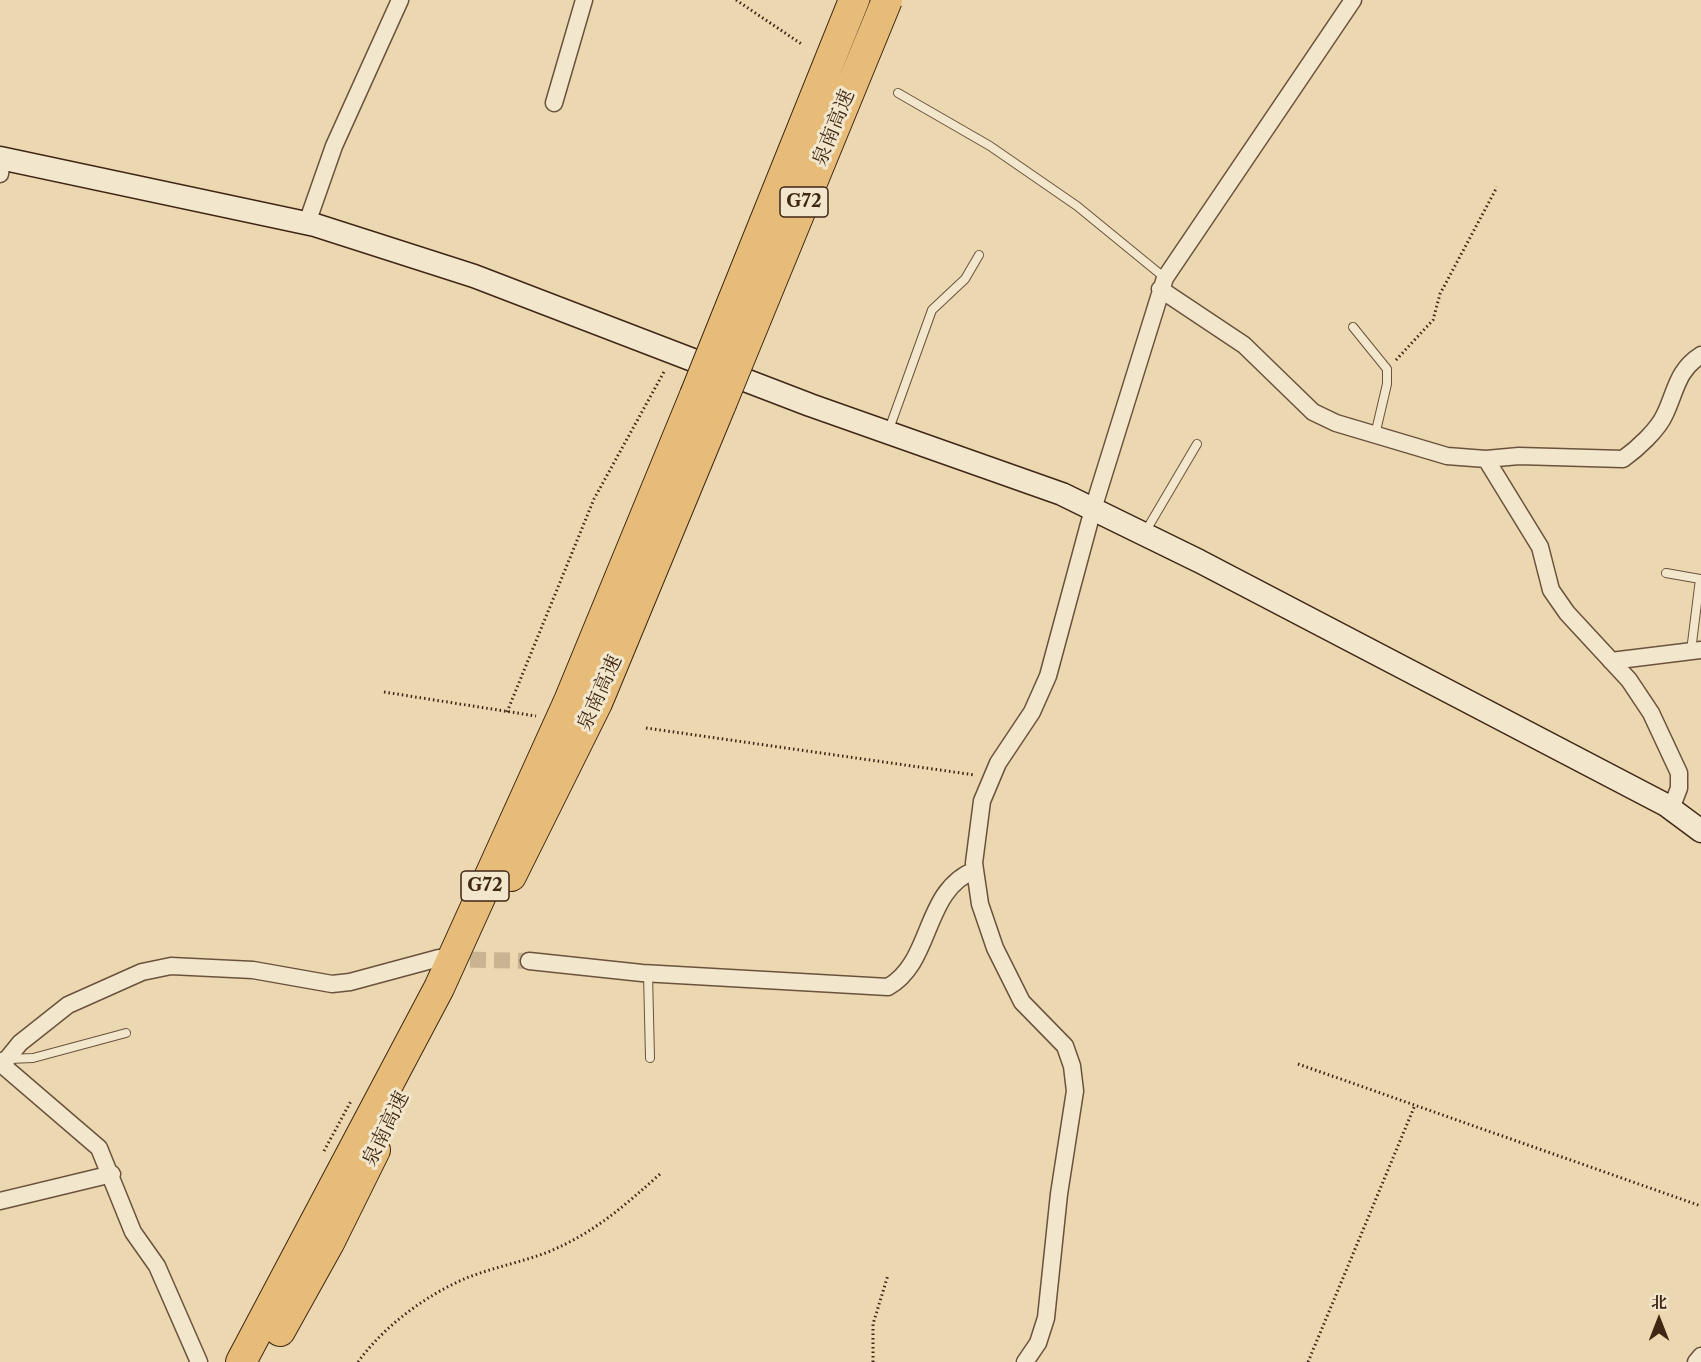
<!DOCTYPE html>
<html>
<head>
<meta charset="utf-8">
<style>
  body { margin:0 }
  #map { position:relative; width:1701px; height:1362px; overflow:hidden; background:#ebd8b1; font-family:"Libre Caslon Text","Noto Serif SC",serif }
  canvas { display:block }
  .north { position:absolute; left:1629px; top:1290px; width:60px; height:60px; -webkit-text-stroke:4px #f2e6cc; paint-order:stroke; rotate:0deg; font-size:16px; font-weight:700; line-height:24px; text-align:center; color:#3f2615 }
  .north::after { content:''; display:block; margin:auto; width:21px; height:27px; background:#3f2615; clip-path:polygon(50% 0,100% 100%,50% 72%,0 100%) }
</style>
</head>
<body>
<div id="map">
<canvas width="1701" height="1362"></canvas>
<div class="north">北</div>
</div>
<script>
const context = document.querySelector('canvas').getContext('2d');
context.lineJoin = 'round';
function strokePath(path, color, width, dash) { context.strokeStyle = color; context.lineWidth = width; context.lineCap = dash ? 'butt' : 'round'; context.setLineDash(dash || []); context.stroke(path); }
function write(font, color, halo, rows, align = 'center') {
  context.font = font + ' "Libre Caslon Text","Noto Serif SC",serif'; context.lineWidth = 6; context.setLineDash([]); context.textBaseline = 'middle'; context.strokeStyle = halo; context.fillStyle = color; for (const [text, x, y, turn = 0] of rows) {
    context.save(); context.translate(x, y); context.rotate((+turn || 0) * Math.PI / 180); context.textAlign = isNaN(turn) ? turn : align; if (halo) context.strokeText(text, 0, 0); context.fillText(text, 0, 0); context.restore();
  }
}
strokePath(new Path2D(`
  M446,959l83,2`), '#c9b492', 16, [16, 8]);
const lane = new Path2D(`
  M898,93l92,53 87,60 88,72
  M1353,327l34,42v15l-12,51
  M888,432l44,-122 33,-31 14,-24
  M1144,534l53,-90
  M1666,573l34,6 -9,72
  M648,974l2,84
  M8,1059l25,-1 93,-25`);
const street = new Path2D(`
  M554,103l30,-103
  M0,174l2,-15
  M307,223l27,-77 66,-146
  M1160,289l84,56 69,67 23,11 111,33 39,3 33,-3 104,3c14,-10 35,-29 42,-45 11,-23 12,-44 36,-59
  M1486,459l54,88 11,43 16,23 62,67 22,33 28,60v15l-8,21
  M1611,661l90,-11
  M529,961l113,12 246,14c45,-25 35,-97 87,-117
  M0,1062l7,-3 13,-16 48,-38 74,-33 29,-6 82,4 79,14 18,-2 89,-24
  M0,1063l99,85 34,84 24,34 42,96
  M0,1201l112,-27
  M1025,1362l13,-19 8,-25 13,-124 16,-103 -3,-25 -7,-20 -43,-44 -27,-54 -15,-44 -6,-41 8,-62 16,-38 34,-51 16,-36 45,-167 72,-231 188,-278
  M1696,1362l5,-6`);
const secondary = new Path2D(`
  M0,158l315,67 159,51 336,129 252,89 137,67 467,244 35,26`);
const highway = new Path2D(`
  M511,876l86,-173 124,-299
  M280,1331l49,-88 46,-93
  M241,1362l198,-374 130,-287 126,-306`);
strokePath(lane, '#6a523c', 10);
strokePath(street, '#6a523c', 19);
strokePath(secondary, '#3f2615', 25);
strokePath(highway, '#3f2615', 32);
strokePath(new Path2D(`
  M736,0l67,45
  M1396,360l37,-40 7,-26 57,-107
  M384,692l152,24
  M507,712l87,-213 71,-129
  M646,728l329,47
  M1298,1064l403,142
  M324,1151l27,-50
  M358,1362c26,-36 69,-68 111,-85 26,-10 53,-15 79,-25 46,-19 75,-45 112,-78
  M873,1362v-38l15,-49
  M1308,1362l107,-257`), '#3f2615', 3, [1.5, 3]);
strokePath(lane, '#f2e6cc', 8);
strokePath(street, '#f2e6cc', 16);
strokePath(secondary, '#f2e6cc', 22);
strokePath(highway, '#e6bc78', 30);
const highwayBridge = new Path2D(`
  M695,395l159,-395
  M721,404l166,-404`);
strokePath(highwayBridge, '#3f2615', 32, []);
strokePath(highwayBridge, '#e6bc78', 30);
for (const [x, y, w] of [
  [804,202,48],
  [485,886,48]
]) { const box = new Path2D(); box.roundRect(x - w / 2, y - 15, w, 30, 4.5); context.fillStyle = '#f2e6cc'; context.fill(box); strokePath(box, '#3f2615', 1.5); }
write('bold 18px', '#3f2615', null, [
  ["G72",804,202],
  ["G72",485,886]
]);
write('20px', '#3f2615', '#f2e6cc', [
  ["泉南高速",834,128,-68],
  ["泉南高速",600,693,-66],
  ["泉南高速",386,1129,-64]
]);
</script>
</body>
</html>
